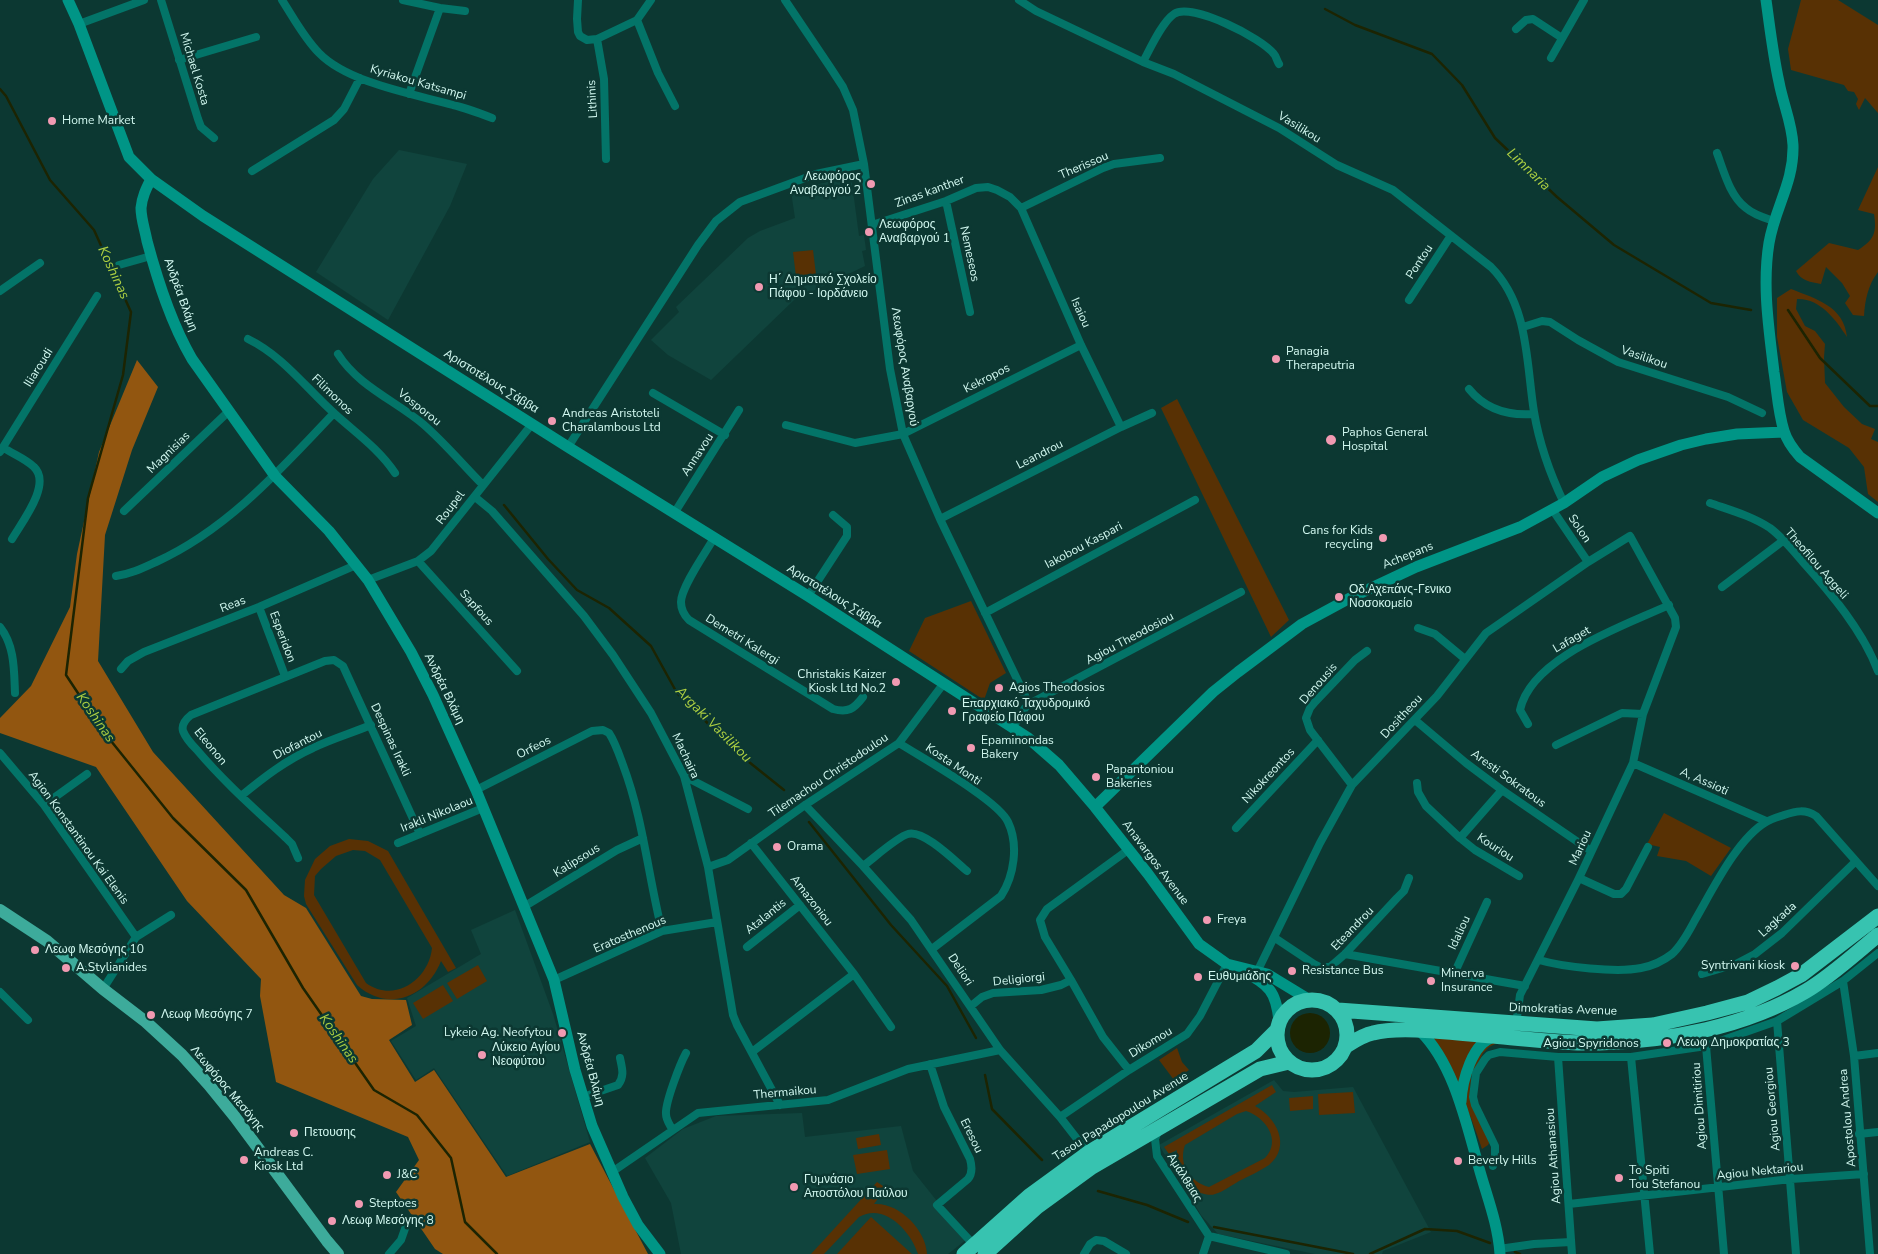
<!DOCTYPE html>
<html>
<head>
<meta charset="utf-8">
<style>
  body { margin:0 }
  canvas { display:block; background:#0c3832 }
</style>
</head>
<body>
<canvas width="1878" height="1254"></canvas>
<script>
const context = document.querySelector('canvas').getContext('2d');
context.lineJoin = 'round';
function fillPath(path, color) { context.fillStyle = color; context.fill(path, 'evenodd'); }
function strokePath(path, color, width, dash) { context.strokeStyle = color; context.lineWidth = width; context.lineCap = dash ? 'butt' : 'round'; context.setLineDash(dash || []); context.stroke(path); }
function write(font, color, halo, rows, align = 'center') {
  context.font = font + ' "Nunito Sans",sans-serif'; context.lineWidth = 5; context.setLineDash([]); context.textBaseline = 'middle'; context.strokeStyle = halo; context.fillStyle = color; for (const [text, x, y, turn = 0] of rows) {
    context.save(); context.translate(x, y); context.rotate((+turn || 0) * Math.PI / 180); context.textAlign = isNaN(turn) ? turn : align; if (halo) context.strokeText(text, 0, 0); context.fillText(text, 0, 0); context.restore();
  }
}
fillPath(new Path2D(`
  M399,150l68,14 -17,42 -62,114 -72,-48 57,-93z
  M851,176l8,60 5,-1 2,15 -4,1 3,15 -71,34 -83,80 -43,-25 -17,-15 28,-28 -3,-5 72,-69 12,-7 35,-13 -4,-27z
  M515,910l38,104 37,128 -83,34 -73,-108 -18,12 -25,-39 25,-15 -9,-28 74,-44 -10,-24z
  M1274,1080l9,11 11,1 59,-5 78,145 -48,19 -1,3h-67l-97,-20 -17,-19 -42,-70z
  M802,1113l3,24 96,-11 12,45 54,68 -19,15h-267l-10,-51 -26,-45 38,-29 33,-13z`), '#10443d');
fillPath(new Path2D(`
  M1801,0h37l40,25v88l-13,-15 -6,12 -3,-6 2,-5 -4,-7 -6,-1 -4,-6 -53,-15 -3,-21z
  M1878,167v105c-10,13 -13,28 -14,44l-11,-1 -8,-12 5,-7 -8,-13 -16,-16 -5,17c-10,-2 -20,-3 -25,-13l33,-28 29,7c16,-10 19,-17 16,-36l-16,-4z
  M813,250l4,33 -20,2 -4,-33z
  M1791,289c25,10 53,17 56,48 -11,-17 -27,-39 -50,-38l-1,10 9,17 10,5 10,13 -1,13 1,26 19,24 18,17 13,5 -4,10 7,3v60l-10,-8 -4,-27 -15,-19 -46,-28 -16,-28 -10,-55v-39z
  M1177,399l112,221 -18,17 -110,-229z
  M971,601l35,72 -16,10 -6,17 -75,-49 16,-33z
  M1664,813l67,35 -20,28 -25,-15 -29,-5 3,-9 -13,-3z
  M349,839l19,2 20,10 68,117 -8,4 -7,-11c-14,36 -53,52 -84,24l-51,-81 -2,-8 1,-16 10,-21 15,-13zM353,850l12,1 15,9 52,88c-3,31 -37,56 -66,35l-52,-88 1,-19 6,-7 15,-13z
  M478,965l9,16 -30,18 -10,-16z
  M443,985l10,16 -30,18 -10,-16z
  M1431,1037l72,3 -14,7 -6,6 -12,24 -1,16 20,48 -2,4 -6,4c-13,-40 -29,-76 -51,-112z
  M1177,1048l5,14 7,8 -15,10 -15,-20z
  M1272,1085l4,7 -21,14c21,11 37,40 14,59 -9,6 -20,11 -30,16 -7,4 -16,11 -24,13 -4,2 -10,0 -15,-1 -19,-6 -26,-25 -23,-43l-8,4 -5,-7zM1246,1111c19,6 36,29 19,47l-56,29c-19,-5 -31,-23 -24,-42l52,-31z
  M1353,1092l2,21 -36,2 -1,-21z
  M1313,1096v13l-23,2 -1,-13z
  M879,1134l2,11 -23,4 -2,-11z
  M887,1150l3,19 -33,5 -4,-19z
  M877,1182l9,6 -12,16c25,-2 52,26 53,50h-9c-7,-22 -33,-52 -59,-37l-35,37h-13z
  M871,1217l41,37h-75z`), '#583104');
fillPath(new Path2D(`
  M137,360l21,27 -26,63 -27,85 -7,126 55,91 131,143 22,13 55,88 11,3 34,1 6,25 -23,15 26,42 19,-12 72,107 84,-33 58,110h-205l-8,-5 -39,-57 23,-32 -11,-23 -132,-55 -16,-86 1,-17 -74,-78 -91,-134 -96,-34v-15l31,-32 39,-79 7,-53 22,-102z`), '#925610');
fillPath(new Path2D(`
  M1290 1033a20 20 0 1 1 40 0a20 20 0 1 1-40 0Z`), '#1c2402');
strokePath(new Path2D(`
  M1325,9l30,16 77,29 30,31 33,53 62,59 57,48 97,58 40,7
  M0,89l6,7 44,84 44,50 37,82 -8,63 -35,123 -22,177 37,56 70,87 73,72 57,98 71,102 43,25 34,43 14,64 32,32
  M1788,310l32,48 50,48h8
  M504,505l44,54 29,31 32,18 42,38 26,47 62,61 45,36
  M809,822l82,103 56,61 29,52
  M985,1075l7,34 50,51
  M1098,1191l49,14 41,17
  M1214,1227l139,27
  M1515,1252l5,2
  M1370,1254l55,-25 32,2 33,12`), '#1c2402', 2.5);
strokePath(new Path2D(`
  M161,0l37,119 3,8 13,11
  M282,0c11,17 22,38 37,53 29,30 95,41 134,52 13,3 26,8 39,13
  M403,0l37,8 25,3
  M578,0l-1,19 1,13 2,4 7,4 10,-1 40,-19 14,-20
  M785,0l45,67 13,20 10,23 11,54 26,205 13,65 37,85 89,185
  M1019,0l17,11 107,51 31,12 105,54 58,37 56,25 98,77c38,38 35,95 43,145 5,30 17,64 30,91
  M637,20l21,53 17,33
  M79,24l65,-24
  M1516,29l10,-9 7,-1 29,19
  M597,39l7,40 2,80
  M1551,58l33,-58
  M179,60l77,-23
  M1143,62c7,-13 19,-40 31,-48 17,-12 88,24 100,40 2,2 3,7 5,10
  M409,94l31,-86
  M1717,153c7,19 13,43 29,55 8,7 19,10 28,13
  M252,171l82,-51 10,-11 16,-31
  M946,201l24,111
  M1021,208l82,-40 11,-4 46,-6
  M872,225l74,-24 30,-13 12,-1 9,3 13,7 11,11 60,137 40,82
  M119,265l32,-9
  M0,291l40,-28
  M1409,300l41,-63
  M1523,327l19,-6 8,1 28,18 40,22 110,35 34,16
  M248,339c35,17 58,49 87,75 21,19 44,35 60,59
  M338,354c20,32 58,47 85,70 22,19 40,41 60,61
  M1469,389c17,21 39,27 65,25
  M653,393l72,42
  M786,425l69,18 48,-9 178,-89
  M568,447l130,-202 18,-24 24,-19 76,-28 48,-10
  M4,448c9,6 22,11 30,19 18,17 -12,55 -22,72
  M0,452l97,-156
  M475,497l17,14 92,105 29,39 38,58 33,63 24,91 25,148 4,10 43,80
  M1710,503c20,7 42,13 60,25 12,9 22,21 32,33 28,31 61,70 76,110
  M1552,509l36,53
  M124,511l105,-100
  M675,512l64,-102
  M940,519l181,-92 31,-14
  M714,538c-8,14 -33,49 -33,64 0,8 3,13 8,18l144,89c15,4 21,0 30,-12
  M418,561l99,110
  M116,576c15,-2 27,-8 40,-14 71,-32 125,-93 178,-149
  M368,580l50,-19 13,-10 101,-127
  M1722,587l62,-47
  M808,596l39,-60v-9l-14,-12
  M259,607l26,69
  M985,613l210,-113
  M0,627c15,19 14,44 15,66
  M1418,628l17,6 30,25
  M121,669l7,-8 16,-9 115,-45 97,-42
  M1415,720l51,43 36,27 89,61
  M1528,724l-8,-14c11,-53 104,-84 149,-105
  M1013,727l12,-19 4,-4 212,-112
  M899,743c23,15 99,57 109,79 11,23 6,54 -7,74l-69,53
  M1556,745l66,-32 21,1
  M0,753l44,52 92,132
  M1633,763l133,58
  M684,776l64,33
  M1417,783l1,9 8,14 34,32 15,12 44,26
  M1352,785l-42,-55 -4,-12 4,-10 5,-6 40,-42 12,-9
  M476,790l116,-59 11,-1 6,3c6,9 10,21 14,32 20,53 25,110 39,166
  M241,796c22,-18 45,-36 72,-48 18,-9 39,-15 58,-23
  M44,805l43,-31
  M805,805l58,61 48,54 89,130 60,67 28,36
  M1236,828l82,-88
  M1460,838l42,-48
  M398,843l85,-35
  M751,843l103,131 37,53
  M1128,850l-81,59 -7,11 5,17 26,43 32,57 26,33
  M298,858l-6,-14 -6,-6c-30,-28 -62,-56 -89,-88 -5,-5 -11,-11 -14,-19 -2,-7 3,-12 8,-16l134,-54 9,-1 9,6 77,168
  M863,866c11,-8 34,-29 45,-32 15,-5 47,27 59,37
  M708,867l20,-7 77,-55 94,-62 45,-60
  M1579,878l35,16h7l5,-5 22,-42
  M525,906l92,-56 26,-12
  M1275,938l39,26 6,3h10l15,-13 52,-56 7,-7 5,-13
  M747,947l53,-42
  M1345,954l180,32
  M1539,960c24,7 78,13 102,8 11,-2 22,-7 31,-14 10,-9 17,-23 23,-34 17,-29 42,-81 71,-98 5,-3 12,-5 18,-7 12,-4 21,-6 32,1l62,70
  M1258,970l62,-127 32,-58 85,-89 49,-63 102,-71 42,-26 45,82 1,9 -33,87 -10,49 -54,115 -59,117 -4,29
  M1454,974l33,-72
  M1702,974l34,-10 19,-10 27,-21 74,-72
  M554,980l108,-49 55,-9
  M1843,981l11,75 16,198
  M103,989l33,-52 35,-22
  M0,992l28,28
  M971,1006l11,-9 11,-4 48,-3 20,-5 10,-5
  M1777,1021l19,233
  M1706,1046l18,208
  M752,1052l102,-78
  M1854,1056l24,-3
  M1558,1057l14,197
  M1631,1057l19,197
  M930,1064l14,43 26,52c2,7 3,14 -2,20l-31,26 36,39
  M583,1097l35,-12c7,-9 4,-17 2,-27
  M1060,1117l69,-47 58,-36 13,-18 27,-52
  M672,1129c-2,-4 -6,-9 -6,-15 -1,-11 14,-50 20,-61
  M1158,1131l-3,8 2,17 52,80 77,18
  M1859,1134l19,-2
  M1493,1166l2,-6v-14l-20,-41 -2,-8 3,-24 9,-14 4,-4 11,-3 58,5h73l75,-11 71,-25 66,-40 35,-28
  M612,1172l86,-59 130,-13 80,-31 92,-19
  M1569,1204l222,-25 73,-5
  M1499,1249l35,-5 37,-2
  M389,1254l12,-14 6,-17
  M1084,1254l6,-10 6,-4 8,1 22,13
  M1203,1254l6,-18`), '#037468', 8);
strokePath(new Path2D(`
  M68,0l11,24 50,133 22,22 52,37 365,231 240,149 219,141 32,28 36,42 53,67 51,70 28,20 40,10 41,25
  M1766,0c4,28 7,55 13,82 4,22 13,41 14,63 1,38 -18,62 -24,98 -7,43 0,86 5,129 3,19 4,40 10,59 3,10 9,18 16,26l78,56
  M151,179c-5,10 -9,18 -10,29 0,11 4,22 6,33 11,41 24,82 45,118l83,117 54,55 39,49 43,72 22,43 43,95 78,190 21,90 17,56 31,71 15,28 22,29
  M1095,807l118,-115 25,-20 64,-48 48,-26 66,-31 104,-40 44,-24 38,-26 36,-17 43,-15 25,-6 31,-5 47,-2
  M1243,971c26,15 33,19 36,50
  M1420,1031c34,33 46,92 59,137 8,29 19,56 21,86
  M1461,1102c1,-20 11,-61 34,-65`), '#009586', 11);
strokePath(new Path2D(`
  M0,910l47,31 56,48 43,33 36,33 27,30 26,32 92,124 11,13`), '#3dab9b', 12);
strokePath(new Path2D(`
  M1277 1035a35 35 0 1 1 70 0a35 35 0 1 1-70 0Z
  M1338,1010l259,19 56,-4 54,-12 41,-11 29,-14 24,-13 77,-59
  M1346,1046c8,-5 17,-11 27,-13 29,-8 88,1 120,3 35,3 71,8 106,7 70,-2 146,-16 207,-52 24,-14 50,-38 72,-56
  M964,1254l65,-58 59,-43 168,-102 20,-20
  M985,1254l52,-47 55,-40 168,-98 29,-7`), '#37c3b0', 15);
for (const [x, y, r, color] of [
  [52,121,5,"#f19ab2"],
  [871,184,5,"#f19ab2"],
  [869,232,5,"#f19ab2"],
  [759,287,5,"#f19ab2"],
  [1276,359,5,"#f19ab2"],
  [552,421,5,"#f19ab2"],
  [1331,440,6,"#f19ab2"],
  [1383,538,5,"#f19ab2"],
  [1339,597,5,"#f19ab2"],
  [896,682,5,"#f19ab2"],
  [999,688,5,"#f19ab2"],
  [952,711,5,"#f19ab2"],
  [971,748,5,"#f19ab2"],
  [1096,777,5,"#f19ab2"],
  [777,847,5,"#f19ab2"],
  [1207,920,5,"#f19ab2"],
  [35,950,5,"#f19ab2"],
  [1795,966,5,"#f19ab2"],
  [66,968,5,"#f19ab2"],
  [1292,971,5,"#f19ab2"],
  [1198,977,5,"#f19ab2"],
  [1431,981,5,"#f19ab2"],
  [151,1015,5,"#f19ab2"],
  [562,1033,5,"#f19ab2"],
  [1667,1043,5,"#f19ab2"],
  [482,1055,5,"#f19ab2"],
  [294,1133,5,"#f19ab2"],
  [244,1160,5,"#f19ab2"],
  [1458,1161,5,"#f19ab2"],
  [387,1175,5,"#f19ab2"],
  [1619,1178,5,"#f19ab2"],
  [794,1187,5,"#f19ab2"],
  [359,1204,5,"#f19ab2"],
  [332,1221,5,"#f19ab2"]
]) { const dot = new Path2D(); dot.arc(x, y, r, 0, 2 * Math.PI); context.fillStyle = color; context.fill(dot); strokePath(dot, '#0c3832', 2); }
write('12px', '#d2f8f0', '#0c3832', [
  ["Michael Kosta",194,69,73],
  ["Kyriakou Katsampi",418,83,16],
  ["Lithinis",593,99,-93],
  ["Vasilikou",1299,128,32],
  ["Therissou",1084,166,-23],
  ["Zinas kanther",930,192,-20],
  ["Nemeseos",969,254,78],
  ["Pontou",1420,262,-57],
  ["Ανδρέα Βλάμη",180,295,70],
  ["Isaiou",1080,313,66],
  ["Vasilikou",1644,358,19],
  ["Λεωφόρος Αναβαργού",904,367,81],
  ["Iliaroudi",39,368,-58],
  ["Kekropos",987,379,-27],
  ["Αριστοτέλους Σάββα",491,382,32],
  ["Filimonos",332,395,44],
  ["Vosporou",419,408,38],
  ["Magnisias",169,453,-44],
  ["Annavou",698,455,-57],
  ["Leandrou",1040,455,-27],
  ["Roupel",451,508,-53],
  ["Solon",1579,529,56],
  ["Iakobou Kaspari",1084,546,-28],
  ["Achepans",1408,556,-22],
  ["Theofilou Aggeli",1816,564,49],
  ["Αριστοτέλους Σάββα",834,597,32],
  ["Reas",233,605,-21],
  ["Sapfous",476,608,48],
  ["Esperidon",282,637,69],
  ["Agiou Theodosiou",1130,639,-28],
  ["Demetri Kalergi",742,640,32],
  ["Lafaget",1572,640,-30],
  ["Denousis",1319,684,-49],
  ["Ανδρέα Βλάμη",444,689,64],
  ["Dositheou",1402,717,-47],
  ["Despinas Irakli",390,740,65],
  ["Diofantou",298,745,-27],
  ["Eleonon",210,747,50],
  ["Orfeos",534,748,-27],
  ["Machaira",685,756,65],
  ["Kosta Monti",953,765,34],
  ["Tilemachou Christodoulou",829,776,-34],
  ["Nikokreontos",1269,776,-47],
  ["Aresti Sokratous",1508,779,36],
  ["A, Assioti",1704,782,24],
  ["Irakli Nikolaou",437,815,-22],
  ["Agion Konstantinou Kai Elenis",78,838,54],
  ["Kouriou",1495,848,33],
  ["Mariou",1581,848,-65],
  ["Kalipsous",577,861,-32],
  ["Anavargos Avenue",1155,863,53],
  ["Amazoniou",811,901,52],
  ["Atalantis",766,917,-39],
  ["Lagkada",1778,920,-42],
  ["Eteandrou",1353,929,-46],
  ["Idaliou",1460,933,-65],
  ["Eratosthenous",630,935,-23],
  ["Deliori",960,970,56],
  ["Deligiorgi",1019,980,-6],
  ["Dimokratias Avenue",1563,1010,2],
  ["Dikomou",1151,1043,-31],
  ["Agiou Spyridonos",1591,1044],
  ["Ανδρέα Βλάμη",590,1069,75],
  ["Λεωφόρος Μεσόγης",227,1089,50],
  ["Thermaikou",785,1093,-5],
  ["Agiou Dimitiriou",1700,1106,-94],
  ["Agiou Georgiou",1773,1109,-95],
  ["Tasou Papadopoulou Avenue",1121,1117,-32],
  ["Apostolou Andrea",1848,1118,-95],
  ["Eresou",971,1136,64],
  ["Agiou Athanasiou",1554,1156,-94],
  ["Agiou Nektariou",1760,1172,-6],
  ["Αμάλθειας",1184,1178,58]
]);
write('12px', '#d2f8f0', '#0c3832', [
  ["Home Market",62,121],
  ["Λεωφόρος",861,177,"right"],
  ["Αναβαργού 2",861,191,"right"],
  ["Λεωφόρος",879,225],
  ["Αναβαργού 1",879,239],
  ["Η΄ Δημοτικό Σχολείο",769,280],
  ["Πάφου - Ιορδάνειο",769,294],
  ["Panagia",1286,352],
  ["Therapeutria",1286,366],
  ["Andreas Aristoteli",562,414],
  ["Charalambous Ltd",562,428],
  ["Paphos General",1342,433],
  ["Hospital",1342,447],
  ["Cans for Kids",1373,531,"right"],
  ["recycling",1373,545,"right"],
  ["Οδ.Αχεπάνς-Γενικο",1349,590],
  ["Νοσοκομείο",1349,604],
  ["Christakis Kaizer",886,675,"right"],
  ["Kiosk Ltd No.2",886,689,"right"],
  ["Agios Theodosios",1009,688],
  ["Επαρχιακό Ταχυδρομικό",962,704],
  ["Γραφείο Πάφου",962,718],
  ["Epaminondas",981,741],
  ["Bakery",981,755],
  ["Papantoniou",1106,770],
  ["Bakeries",1106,784],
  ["Orama",787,847],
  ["Freya",1217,920],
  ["Λεωφ Μεσόγης 10",45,950],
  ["Syntrivani kiosk",1785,966,"right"],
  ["A.Stylianides",76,968],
  ["Resistance Bus",1302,971],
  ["Minerva",1441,974],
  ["Insurance",1441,988],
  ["Ευθυμιάδης",1208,977],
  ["Λεωφ Μεσόγης 7",161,1015],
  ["Lykeio Ag. Neofytou",552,1033,"right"],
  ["Λεωφ Δημοκρατίας 3",1677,1043],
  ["Λύκειο Αγίου",492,1048],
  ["Νεοφύτου",492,1062],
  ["Πετουσης",304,1133],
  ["Andreas C.",254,1153],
  ["Kiosk Ltd",254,1167],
  ["Beverly Hills",1468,1161],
  ["To Spiti",1629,1171],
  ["Tou Stefanou",1629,1185],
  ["J&C",397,1175],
  ["Γυμνάσιο",804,1180],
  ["Αποστόλου Παύλου",804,1194],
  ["Steptoes",369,1204],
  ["Λεωφ Μεσόγης 8",342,1221]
], 'left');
write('italic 14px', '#adcf42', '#0c3832', [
  ["Limnaria",1528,170,44],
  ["Koshinas",113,273,65],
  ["Koshinas",95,718,55],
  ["Argaki Vasilikou",713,725,45],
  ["Koshinas",338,1039,55]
]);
</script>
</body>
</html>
